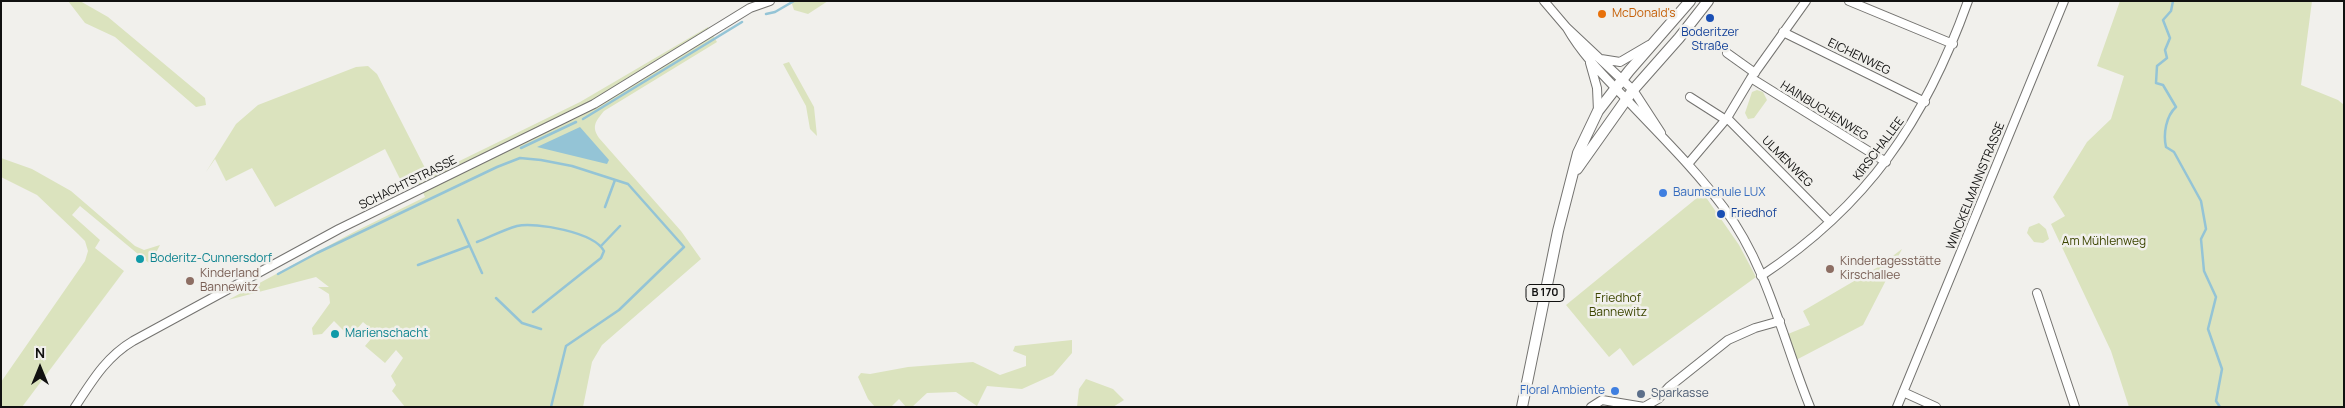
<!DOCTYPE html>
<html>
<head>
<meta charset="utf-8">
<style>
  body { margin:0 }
  #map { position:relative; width:2345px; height:408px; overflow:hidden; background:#f1f0ec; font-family:Manrope,sans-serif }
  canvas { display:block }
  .frame { position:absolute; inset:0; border:2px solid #111110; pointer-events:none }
  .north { position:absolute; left:15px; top:343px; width:50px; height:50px; -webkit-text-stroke:4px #f1f0ec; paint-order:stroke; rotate:0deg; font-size:14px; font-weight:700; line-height:20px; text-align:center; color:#111110 }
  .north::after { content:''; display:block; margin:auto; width:18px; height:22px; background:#111110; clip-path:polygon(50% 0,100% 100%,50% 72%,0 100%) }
</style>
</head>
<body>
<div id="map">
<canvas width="2345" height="408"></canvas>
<div class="frame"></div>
<div class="north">N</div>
</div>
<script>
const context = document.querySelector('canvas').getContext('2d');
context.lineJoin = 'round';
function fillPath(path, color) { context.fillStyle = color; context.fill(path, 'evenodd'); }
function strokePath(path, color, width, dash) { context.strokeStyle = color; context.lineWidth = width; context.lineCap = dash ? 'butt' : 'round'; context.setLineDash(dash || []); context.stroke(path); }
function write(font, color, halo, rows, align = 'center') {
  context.font = font + ' Manrope,sans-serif'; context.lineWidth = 5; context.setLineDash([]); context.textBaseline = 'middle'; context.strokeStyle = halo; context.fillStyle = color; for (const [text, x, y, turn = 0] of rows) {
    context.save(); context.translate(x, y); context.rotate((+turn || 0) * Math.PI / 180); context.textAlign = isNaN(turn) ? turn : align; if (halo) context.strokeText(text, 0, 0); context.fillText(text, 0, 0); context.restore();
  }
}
fillPath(new Path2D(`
  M68,1h12l28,16 97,81 1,7 -10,2 -81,-70 -30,-14z
  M791,1h37l-20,13 -14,-4z
  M2120,1h192l-11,84 37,15 6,5v302h-215l-18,-56 -60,-127 14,-8 -12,-19 34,-55 24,-23 13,-43 -27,-10z
  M708,27l9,15 -113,69c-8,10 -13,15 -5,27l82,93 20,28 -99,86 -10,17 -9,45h-178l-13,-16 4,-6 -5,-9 12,-18 -7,-8 -11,13 -20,-17 11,-13 -13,-11 -13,15 -16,-16 -12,13 -9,1 -1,-7 18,-25 -1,-9 -11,-7h11l-13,-10 -88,23 126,-68 71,-35 -11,-24 -14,6 -15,-30 -110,58 -23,-39 -26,13 -11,-22 -9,13 30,-48 22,-19 98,-38 12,-1 9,8 47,92 3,4 10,2 143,-70z
  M789,62l25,45 3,29 -7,-7 -4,-23 -23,-42z
  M1757,90l6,2 4,8 -13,18 -6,1 -3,-6 7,-21z
  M1,158l31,11 39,22 64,55 9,4 16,-5 -10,19 -70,-58 -8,9 28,25 -5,8 29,23 -102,136h-21v-25l84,-121 3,-10 -3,-10 -7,-7 -41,-39 -36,-18z
  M1703,193l36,52 17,32 -123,89 -13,-18 -11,9 -43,-52z
  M2039,223l7,6 3,10 -6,4 -9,-1 -7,-9 2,-6z
  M1902,249l-39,76 -67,35 -8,-26 22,-9 -7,-14 75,-44z
  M1072,340v13l-19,22 -31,14 -35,-3 -10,20 -21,-14 -29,1 -15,14h-6l-7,-8 -8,8h-16l-7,-8 -10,-22 3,-4 9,1 38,-7 65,-5 27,13 26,-9v-10l-13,-5 2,-5z
  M1086,379l27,10 11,11 -11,7h-36l2,-18z`), '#dbe3be');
fillPath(new Path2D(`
  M580,127l29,33 -2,4 -70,-17z`), '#94c4d6');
strokePath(new Path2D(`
  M2173,1l-2,10 -8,9 7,18 -5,12 2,8 -10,8 -1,17 7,2 13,22c-10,9 -13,27 -10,40l8,5 27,49 5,28 -5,10 3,32 12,26 -8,32 14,40 -6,32 4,6
  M766,14l9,-2 19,-11
  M583,119l159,-97
  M521,148l55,-26
  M605,207l10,-27
  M458,220l24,53
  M477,242c13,-5 26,-12 40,-16 19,-4 77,6 87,25l-3,7 -68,54
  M601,246l19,-20
  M418,265l51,-19
  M278,274l39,-21 180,-86 23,-9 21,2 31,6 56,18 56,63 -65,63 -53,36 -15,61
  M496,298l26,25 19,6`), '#94c4d6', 2.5);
const minor = new Path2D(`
  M1544,1l23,27 66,62 28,43
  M1849,1l104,43
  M1567,28c16,28 38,49 61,73 33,35 67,68 96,107 44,59 59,133 86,199
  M1783,32l142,70
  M1727,53l28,20
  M1601,59l19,3 29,-17
  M1590,63l7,25 1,23
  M1751,78l135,84
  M1690,97l36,23
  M1727,118l103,104
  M1688,164l39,-46 24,-40 55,-77
  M1761,276c107,-71 164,-155 207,-275
  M2037,293l38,114
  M1903,392l33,15
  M75,407c17,-26 31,-50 58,-66l206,-112 255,-125 156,-96 20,-7
  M1591,407l11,-7 42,7 14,-8 11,-12 59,-47 27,-12 25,-7
  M1897,407l167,-406`);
const major = new Path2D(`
  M1577,169l56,-79 46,-52 29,-37
  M1522,407l36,-176 20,-78 20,-42 31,-40 61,-70`);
strokePath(minor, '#747370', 10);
strokePath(major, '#747370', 12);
strokePath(minor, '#fff', 8);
strokePath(major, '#fff', 10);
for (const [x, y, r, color] of [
  [1602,14,5,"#e8710a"],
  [1710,18,5,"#1a4fb4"],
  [1663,193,5,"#3f7fe0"],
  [1721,214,5,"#1a4fb4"],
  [140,259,5,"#0f9aa8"],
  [1830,269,5,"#8d6e63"],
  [190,281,5,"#8d6e63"],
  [335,334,5,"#0f9aa8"],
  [1615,391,5,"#3f7fe0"],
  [1641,394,5,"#5c6f8a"]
]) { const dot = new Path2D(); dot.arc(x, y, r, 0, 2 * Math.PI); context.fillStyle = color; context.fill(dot); strokePath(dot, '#f1f0ec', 2); }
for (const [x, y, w] of [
  [1545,293,38]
]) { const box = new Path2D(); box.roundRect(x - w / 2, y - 8.5, w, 17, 4); context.fillStyle = '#f1f0ec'; context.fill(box); strokePath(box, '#111110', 1); }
write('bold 11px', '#111110', null, [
  ["B 170",1545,293]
]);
write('12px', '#c56008', '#f1f0ec', [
  ["McDonald's",1612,14]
], 'left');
write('12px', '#164399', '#f1f0ec', [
  ["Boderitzer",1710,33],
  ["Straße",1710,47],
  ["Friedhof",1731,214,"left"]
]);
write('12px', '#111110', '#f1f0ec', [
  ["EICHENWEG",1859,57,26],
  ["HAINBUCHENWEG",1824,111,32],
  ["KIRSCHALLEE",1879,149,-53],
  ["ULMENWEG",1787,162,45],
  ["SCHACHTSTRASSE",408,183,-26],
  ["WINCKELMANNSTRASSE",1976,186,-68]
]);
write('12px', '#366cbe', '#f1f0ec', [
  ["Baumschule LUX",1673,193],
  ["Floral Ambiente",1605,391,"right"]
], 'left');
write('12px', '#3c4500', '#f1f0ec', [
  ["Am Mühlenweg",2104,242],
  ["Friedhof",1618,299],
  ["Bannewitz",1618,313]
]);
write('12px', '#0d838f', '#f1f0ec', [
  ["Boderitz-Cunnersdorf",150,259],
  ["Marienschacht",345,334]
], 'left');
write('12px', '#785e54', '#f1f0ec', [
  ["Kindertagesstätte",1840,262],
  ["Kirschallee",1840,276],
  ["Kinderland",200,274],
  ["Bannewitz",200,288]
], 'left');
write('12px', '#4e5e75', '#f1f0ec', [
  ["Sparkasse",1651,394]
], 'left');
</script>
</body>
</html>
